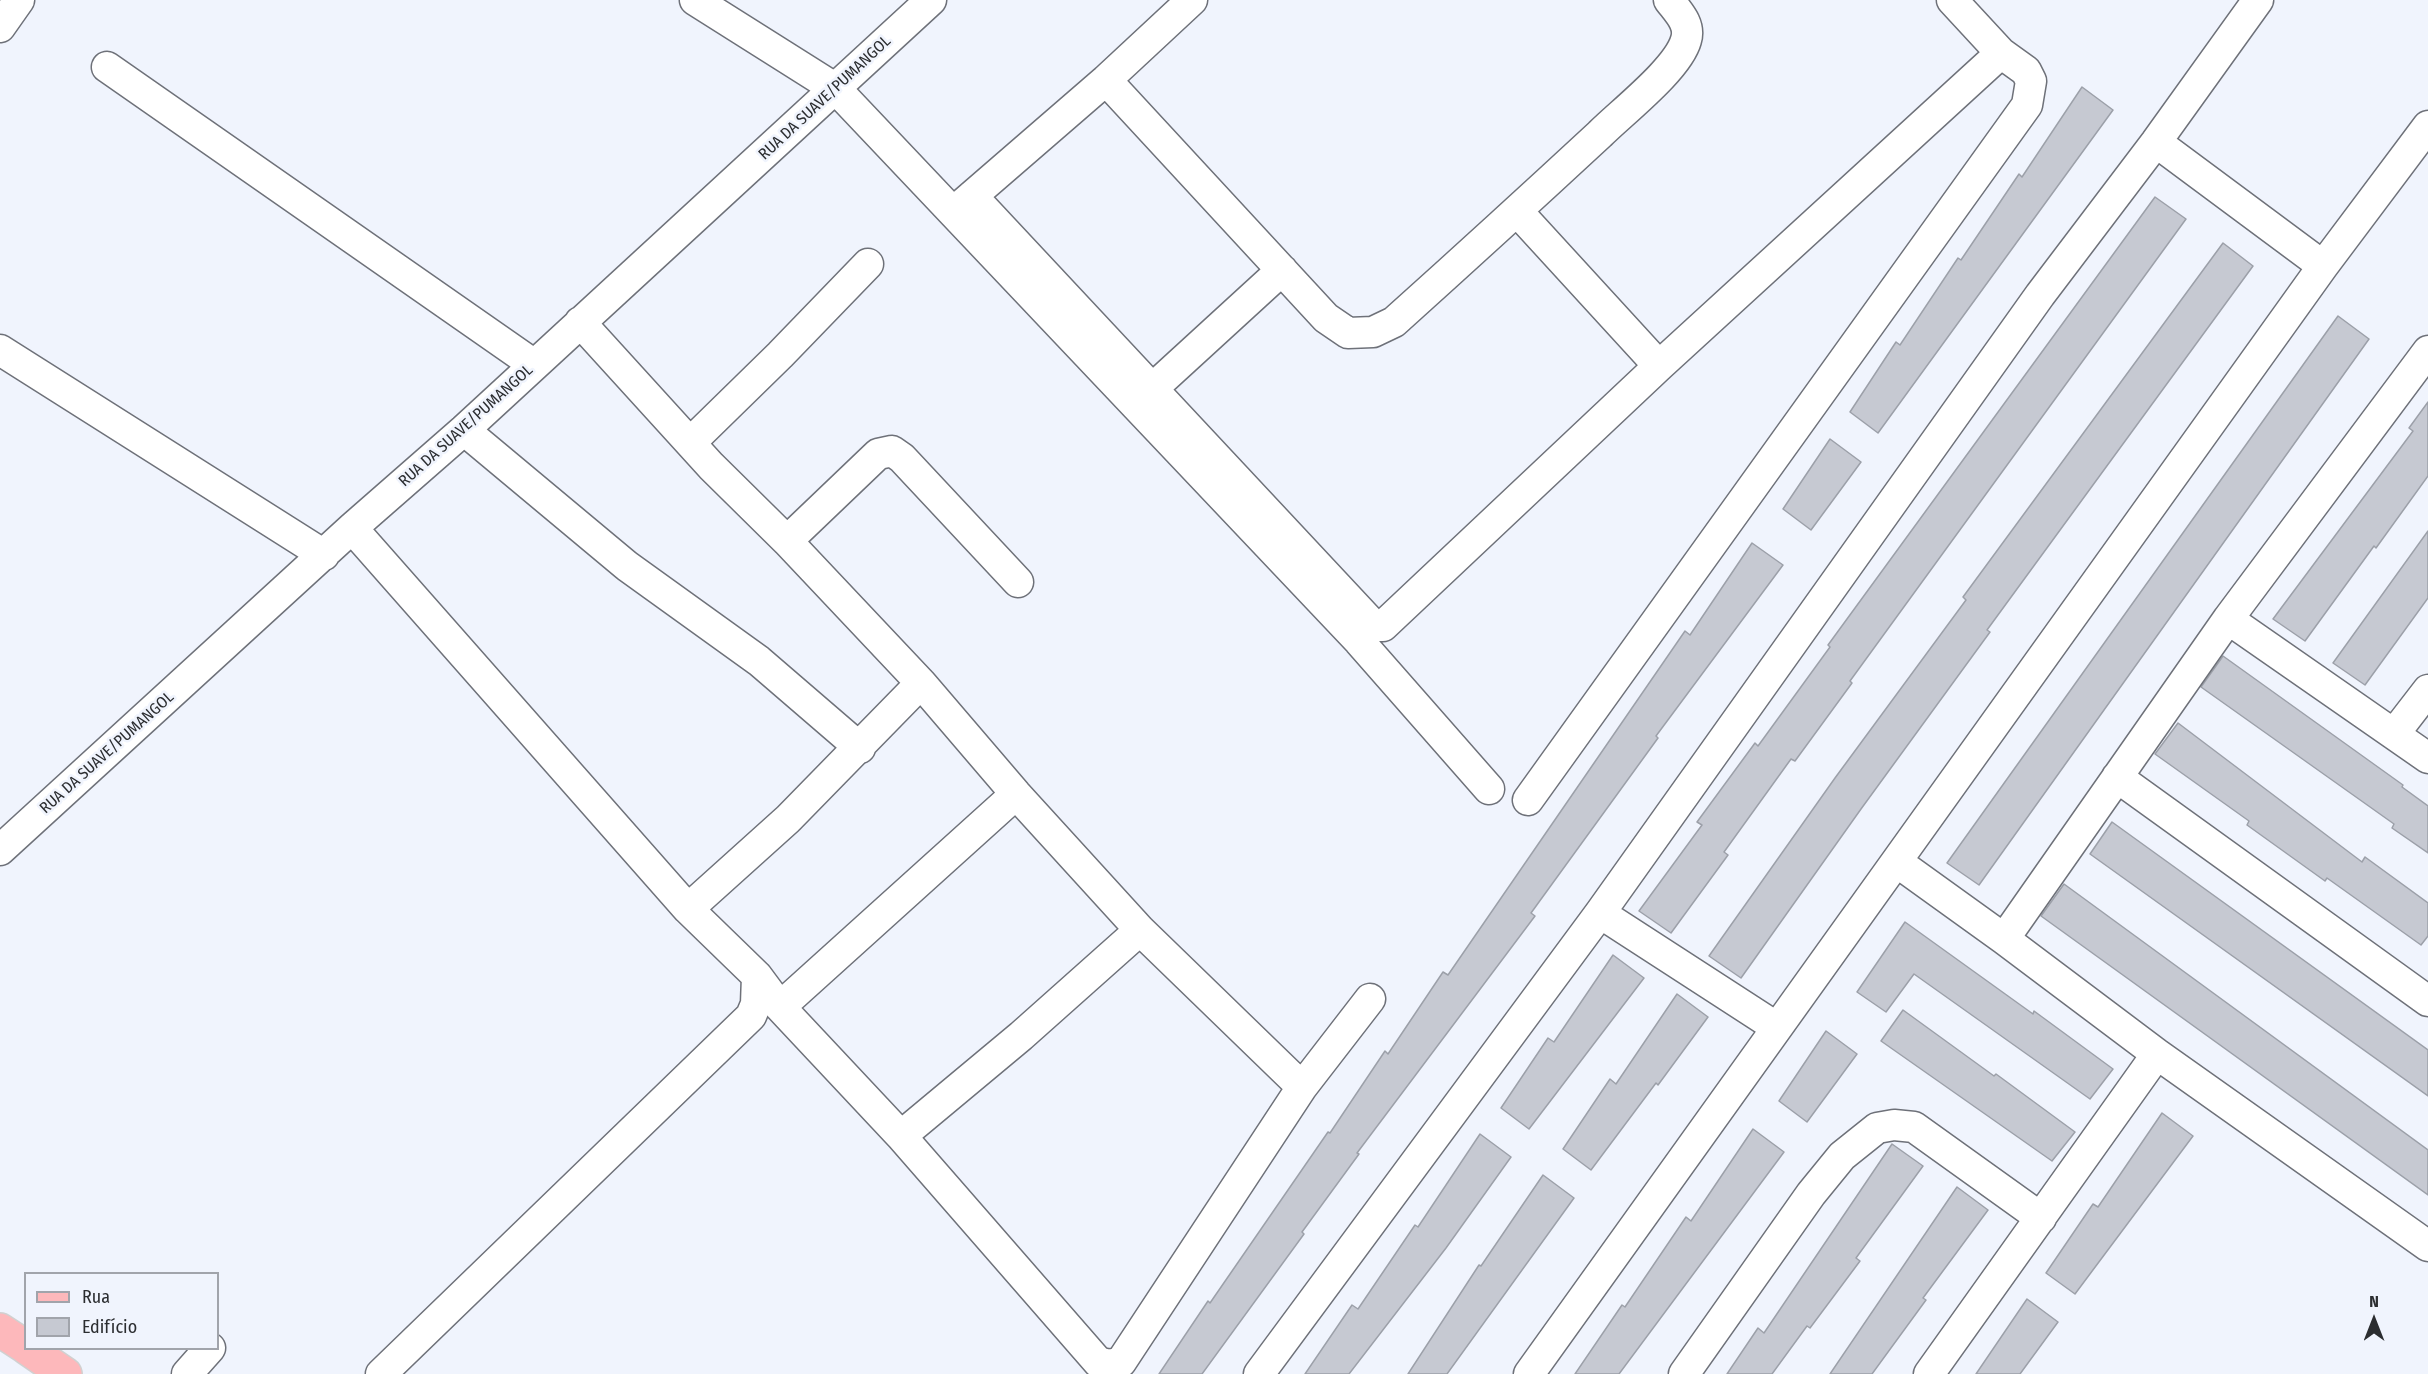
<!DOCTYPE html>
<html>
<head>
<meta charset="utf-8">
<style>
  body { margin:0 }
  #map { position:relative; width:2428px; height:1374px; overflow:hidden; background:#f0f4fd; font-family:"Fira Sans Condensed",sans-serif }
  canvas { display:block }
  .legend { position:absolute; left:24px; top:1272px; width:195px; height:78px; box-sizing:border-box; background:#f0f4fd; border:2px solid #a1a4ab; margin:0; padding:8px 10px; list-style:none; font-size:18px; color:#2b2d30 }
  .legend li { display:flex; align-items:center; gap:12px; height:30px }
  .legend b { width:30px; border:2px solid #a1a4ab }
  .north { position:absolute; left:2344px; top:1290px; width:60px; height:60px; -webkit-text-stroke:4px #f0f4fd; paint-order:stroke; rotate:0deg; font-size:16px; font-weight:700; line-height:24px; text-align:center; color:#2b2d30 }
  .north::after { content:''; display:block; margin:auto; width:21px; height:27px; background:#2b2d30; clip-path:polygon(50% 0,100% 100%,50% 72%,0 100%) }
</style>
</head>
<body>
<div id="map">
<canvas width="2428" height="1374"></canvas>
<ul class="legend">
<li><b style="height:8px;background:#fdb8bb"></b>Rua</li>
<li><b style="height:16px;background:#c6c9d2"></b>Edifício</li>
</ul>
<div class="north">N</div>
</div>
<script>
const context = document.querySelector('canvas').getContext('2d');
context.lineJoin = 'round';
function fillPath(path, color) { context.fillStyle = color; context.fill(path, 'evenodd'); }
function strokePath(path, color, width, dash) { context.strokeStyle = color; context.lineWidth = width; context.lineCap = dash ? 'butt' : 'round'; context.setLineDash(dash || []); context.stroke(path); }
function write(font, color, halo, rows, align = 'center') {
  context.font = font + ' "Fira Sans Condensed",sans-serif'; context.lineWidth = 5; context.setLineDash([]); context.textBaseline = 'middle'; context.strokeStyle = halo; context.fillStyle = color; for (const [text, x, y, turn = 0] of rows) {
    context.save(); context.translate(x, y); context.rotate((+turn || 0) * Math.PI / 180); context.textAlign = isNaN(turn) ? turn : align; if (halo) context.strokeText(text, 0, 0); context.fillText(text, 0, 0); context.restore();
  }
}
const building = new Path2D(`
  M2082,87l31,23 -235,323 -28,-21 46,-70 4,3 58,-87 3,2 58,-86 3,3z
  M2155,197l31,22 -336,462 2,2 -57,78 -4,-2 -67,93 4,3 -57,78 -32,-22 63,-86 -5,-3 58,-79 3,3 72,-99 -2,-2z
  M2223,243l30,23 -266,364 3,2 -129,177 -120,169 -32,-22 126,-178 131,-178 -3,-3z
  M2338,316l31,23 -390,546 -32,-22z
  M2428,402v74l-52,72 -2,-2 -69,95 -32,-22 140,-188 -4,-3z
  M1830,439l31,23 -50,68 -28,-21z
  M2428,531v67l-63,87 -32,-22z
  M1752,543l31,22 -127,171 2,2 -127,175 4,3 -178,237 2,1 -57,78 2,2 -102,140h-43l49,-73 2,2 118,-171 2,1 55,-82 3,3 55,-82 5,3 237,-344 5,4z
  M2223,656l180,129 -1,2 26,19v47l-36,-25 2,-4 -193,-137z
  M2178,723l184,139 3,-5 63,46v33l-7,9 -94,-67 -2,3 -78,-56 2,-4 -94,-67z
  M2112,822l316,228v46l-338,-242z
  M2064,884l364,266v45l-387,-279z
  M1905,922l128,92 1,-3 79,58 -23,30 -176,-125 -28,38 -29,-20z
  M1613,955l31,23 -115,151 -28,-21 47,-70 6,4z
  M1677,994l31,23 -50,68 -2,-2 -65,87 -28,-21 47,-70 6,5z
  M1903,1010l91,66 2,-2 79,58 -23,29 -171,-120z
  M1826,1031l31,23 -50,68 -28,-21z
  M2162,1113l31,23 -118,158 -29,-21 47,-69 5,3z
  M1753,1129l31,23 -165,222h-44l47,-69 3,2 61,-90 5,4z
  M1480,1134l31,23 -65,91 -97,126h-44l47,-69 6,4 57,-84 3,2z
  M1892,1144l31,22 -67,92 4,3 -50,67 -3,-2 -35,48h-45l31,-46 6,5z
  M1543,1175l31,23 -127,176h-39l71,-109 2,1z
  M1957,1187l31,23 -65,88 3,2 -54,74h-42z
  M2027,1299l31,23 -38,52h-44z`);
fillPath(building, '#c6c9d2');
strokePath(building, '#9ca0a9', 1.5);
const minor = new Path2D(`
  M695,0l141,89 523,552 130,148
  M0,27l19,-27
  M107,67l426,297
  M1106,80l220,238 22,15 25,-1 21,-10c69,-62 138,-125 206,-188 22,-22 78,-65 86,-94 5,-16 -8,-28 -17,-40
  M2156,142l167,124
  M972,196l402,430h9l276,-260 342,-313
  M957,209l149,-129 86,-80
  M1517,211l142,155
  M580,322l131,144 76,75 134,142 95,111 124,136 162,157
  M0,350l324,205
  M1152,389l130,-119
  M464,430l163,136 132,95 101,87
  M691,442l89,-87 88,-91
  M352,528l336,381 69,67 23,31 121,129 197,226 11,3 12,-3 181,-275 68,-88
  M787,541l91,-87 14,-3 10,7 116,124
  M2228,619l200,139
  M2394,734l34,-44
  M2117,777l311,224
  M1528,800l499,-695 4,-24 -5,-10 -25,-18 -49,-53
  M0,850l352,-322 112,-98 467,-430
  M1897,862l107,77 153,115 271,192
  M688,909l100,-90 133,-136
  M1600,913l176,114
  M2004,939l224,-320 200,-268
  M780,1007l236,-213
  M901,1136l120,-100 119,-106
  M187,1374l23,-26
  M381,1374l370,-358 5,-12 1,-28
  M1259,1374l341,-461 440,-618 116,-153 102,-142
  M1529,1374l794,-1108 105,-140
  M1684,1374l127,-180 31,-38 35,-28 17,-3 20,2 127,91
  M1929,1374l228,-320`);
const major = new Path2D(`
  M0,1330l26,17
  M27,1348l38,26`);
strokePath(minor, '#6e7179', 33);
strokePath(major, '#d0d1d1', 36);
strokePath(minor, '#fff', 30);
strokePath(major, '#fdb8bb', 33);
write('16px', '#2b2d30', '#f0f4fd', [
  ["RUA DA SUAVE/PUMANGOL",825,98,-43],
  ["RUA DA SUAVE/PUMANGOL",466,426,-42],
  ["RUA DA SUAVE/PUMANGOL",107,753,-42]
]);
</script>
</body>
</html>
